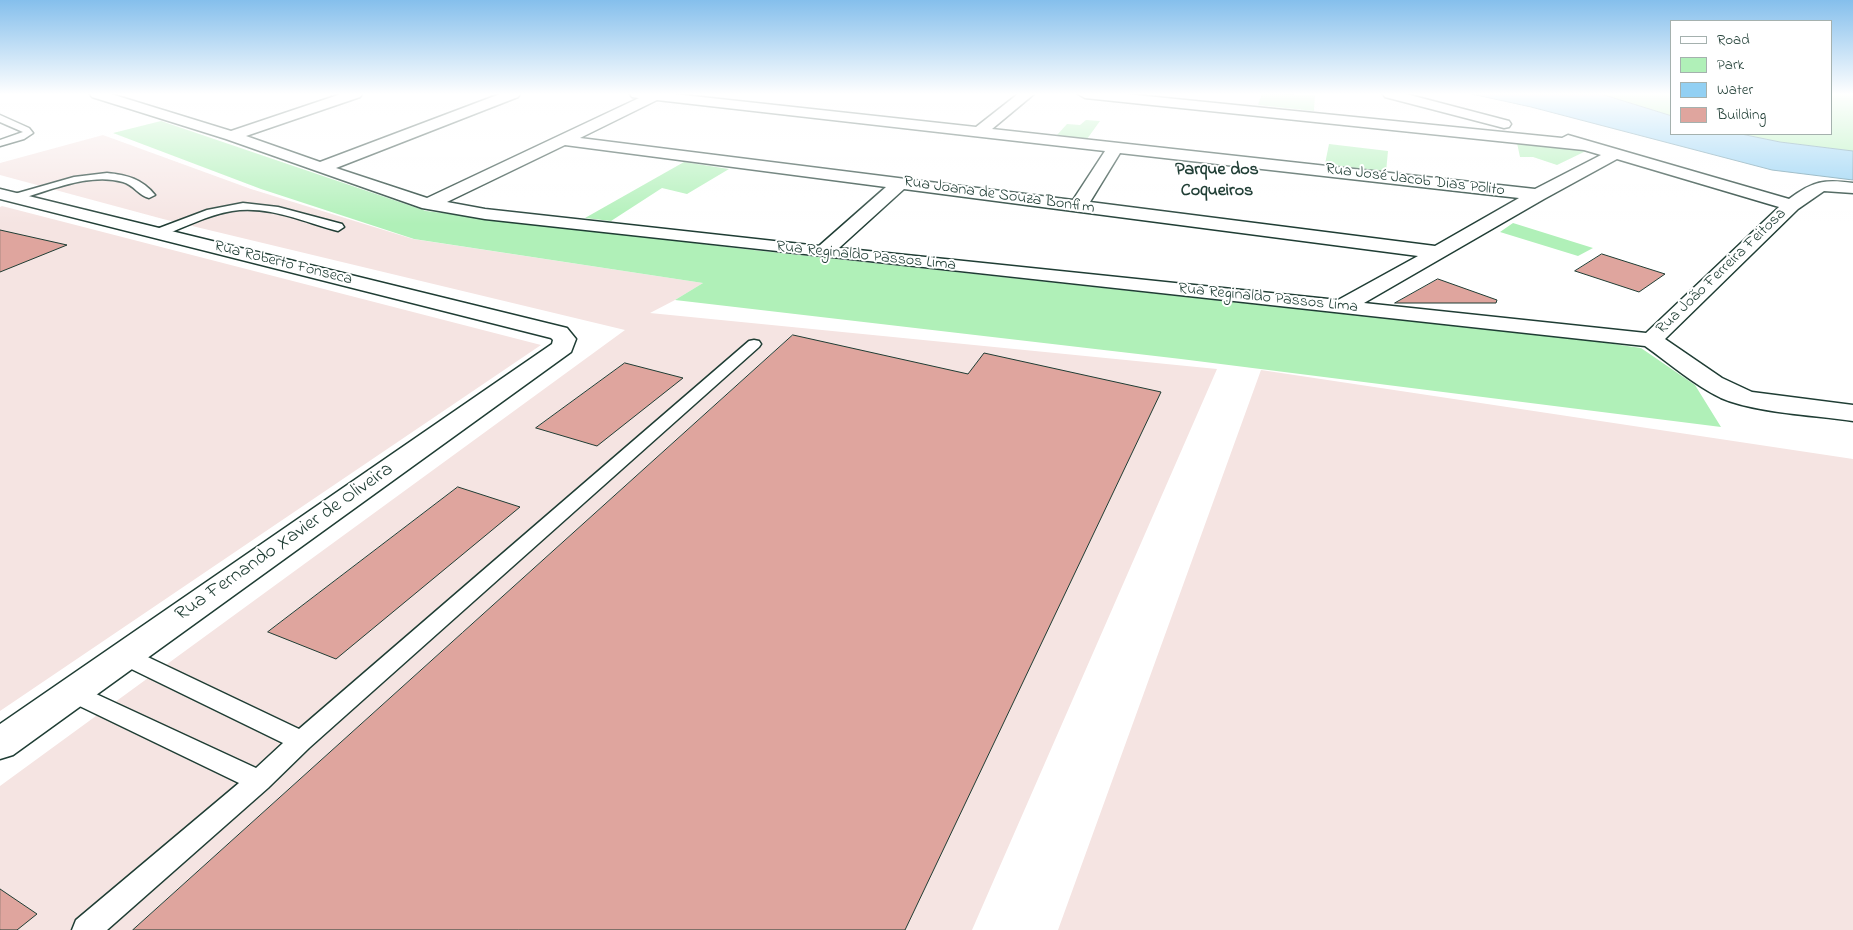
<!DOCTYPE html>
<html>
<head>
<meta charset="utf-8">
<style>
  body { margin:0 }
  #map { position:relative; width:1853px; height:930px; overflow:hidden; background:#fff; font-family:"Indie Flower",sans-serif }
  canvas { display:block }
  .legend { position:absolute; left:1670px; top:20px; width:162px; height:115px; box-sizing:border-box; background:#fff; border:1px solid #a5b1ae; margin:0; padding:6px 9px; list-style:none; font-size:15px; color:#1f3d34 }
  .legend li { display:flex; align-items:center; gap:10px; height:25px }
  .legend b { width:25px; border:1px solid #a5b1ae }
</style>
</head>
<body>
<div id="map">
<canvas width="1853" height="930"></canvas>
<ul class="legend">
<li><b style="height:6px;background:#fff"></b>Road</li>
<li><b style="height:14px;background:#b0f0b8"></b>Park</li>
<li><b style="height:14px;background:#92d0f3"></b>Water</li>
<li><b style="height:14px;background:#dfa59e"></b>Building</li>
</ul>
</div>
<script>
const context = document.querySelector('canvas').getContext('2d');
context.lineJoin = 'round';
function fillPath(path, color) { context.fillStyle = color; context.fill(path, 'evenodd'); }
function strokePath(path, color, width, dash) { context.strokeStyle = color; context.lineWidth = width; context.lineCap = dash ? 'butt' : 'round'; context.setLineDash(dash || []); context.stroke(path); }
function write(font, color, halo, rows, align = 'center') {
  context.font = font + ' "Indie Flower",sans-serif'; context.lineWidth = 4; context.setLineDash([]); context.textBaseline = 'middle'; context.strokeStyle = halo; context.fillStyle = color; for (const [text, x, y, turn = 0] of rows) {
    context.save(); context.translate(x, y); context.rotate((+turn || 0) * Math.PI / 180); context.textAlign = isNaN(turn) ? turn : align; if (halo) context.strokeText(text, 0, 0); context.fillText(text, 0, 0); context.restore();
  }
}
fillPath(new Path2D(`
  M103,135l148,54 162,50 290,44 -28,17 -25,13 567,56 -245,561h-972v-144l625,-456 -462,-111 -163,-44v-12z
  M2,206l539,139 -541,366v-504z
  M1261,370l592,89v471h-795z`), '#f5e4e2');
fillPath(new Path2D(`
  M1262,94l53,1 -1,16 -56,-6z
  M1601,94h71v22z
  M1832,94h21v57l-73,-9 -39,-8h91z
  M1086,120l14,1 -13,18 -30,-4 10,-11 13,1z
  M161,121l265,90 327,39 840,91 48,7 54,37 26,42 -540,-68 -506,-59 28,-17 -289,-44 -153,-50 -148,-56z
  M1517,143l69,8 -29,14 -24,-8h-13z
  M1329,144l59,7 -2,21 -61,-8z
  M684,162l45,7 -42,25 -25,-6 -51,33 -26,-3z
  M1513,223l80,25 -15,8 -78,-24z`), '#b0f0b8');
const water = new Path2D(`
  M1472,94h129l71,22v18h69l39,8 73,9v29l-81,-10 -241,-63z`);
fillPath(water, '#92d0f3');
strokePath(water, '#6495a7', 1);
const building = new Path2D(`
  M0,230l67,15 -67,27z
  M1602,254l63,20 -26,18 -64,-21z
  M1438,279l59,21 -1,3h-101z
  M793,335l175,39 16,-21 177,39 -256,538h-772z
  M625,363l58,15 -86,68 -61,-18z
  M458,487l62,20 -184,152 -68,-27z
  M0,889l37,25 -20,16h-17z`);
fillPath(building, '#dfa59e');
strokePath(building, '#1f3d34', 1);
const service = new Path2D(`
  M0,115l29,13 4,5 -9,6 -24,7v-6l23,-8 -23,-10z
  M107,173c20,2 35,6 48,22l-6,3c-10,-2 -15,-13 -26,-16 -35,-10 -75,10 -108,18l-6,-3 2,-2 63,-18z
  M243,203l35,4 64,17 2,3 -6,4c-34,-9 -70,-26 -106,-20 -24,4 -47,16 -70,25h-8l-2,-3 2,-3 53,-20z
  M754,340l5,1 2,3 -2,3 -450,401 -41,40 -161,142h-35l4,-10 163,-137 -174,-84 -3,-6 3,-6 8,-3 8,3 175,81 27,-25 -166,-81 -3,-6 3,-6 8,-2 8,2 166,79 450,-388z`);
const minor = new Path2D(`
  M90,94h21l120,37 110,-37h21l-2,3 -114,39 74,26 180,-68h20l-2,3 -182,71 91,30 212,-100 -7,-1 -2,-3h44l302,33 42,-33h16l-42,35 543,60 66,-34 -17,-5 -499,-52 -7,-4h48l436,44 6,-3 221,64c24,-18 35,-20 64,-16v10l-29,-2 -26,18 -133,130 57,39 30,14 101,13v16c-39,-6 -97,-8 -132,-23 -27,-13 -52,-35 -76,-52l-1160,-127 -63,-11 -196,-69 -134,-42zM657,100l448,51 -32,49 -493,-62zM565,145l321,42 -67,59 -334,-37 -38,-7zM1120,153l399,45 -84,48 -345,-44zM1617,159l162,48 -133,126 -282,-30 180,-104zM904,189l514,67 -80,44 -499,-52z
  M1383,94h23l103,27 2,3 -2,3 -5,1 -119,-31z
  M0,189l567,139 9,11 -5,13 -558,403 -13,4v-35l552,-380 1,-4 -2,-2 -551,-139z`);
strokePath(service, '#1f3d34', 3);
strokePath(minor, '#1f3d34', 3);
fillPath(service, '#fff');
fillPath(minor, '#fff');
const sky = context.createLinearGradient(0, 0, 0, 224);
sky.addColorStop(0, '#85bfec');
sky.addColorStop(0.42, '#fff');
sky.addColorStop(1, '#ffffff00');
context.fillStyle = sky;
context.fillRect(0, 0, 1853, 224);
write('16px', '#1f3d34', '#fff', [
  ["Rua José Jacob Dias Polito",1415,181,7],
  ["Rua Joana de Souza Bonfim",999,196,8],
  ["Rua Reginaldo Passos Lima",866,257,6],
  ["Rua Roberto Fonseca",283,264,14],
  ["Rua João Ferreira Feitosa",1722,272,-44],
  ["Rua Reginaldo Passos Lima",1268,299,6]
]);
write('bold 18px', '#1f3d34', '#fff', [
  ["Parque dos",1217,171],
  ["Coqueiros",1217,192]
]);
write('20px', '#1f3d34', '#fff', [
  ["Rua Fernando Xavier de Oliveira",285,543,-35]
]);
</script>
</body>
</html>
